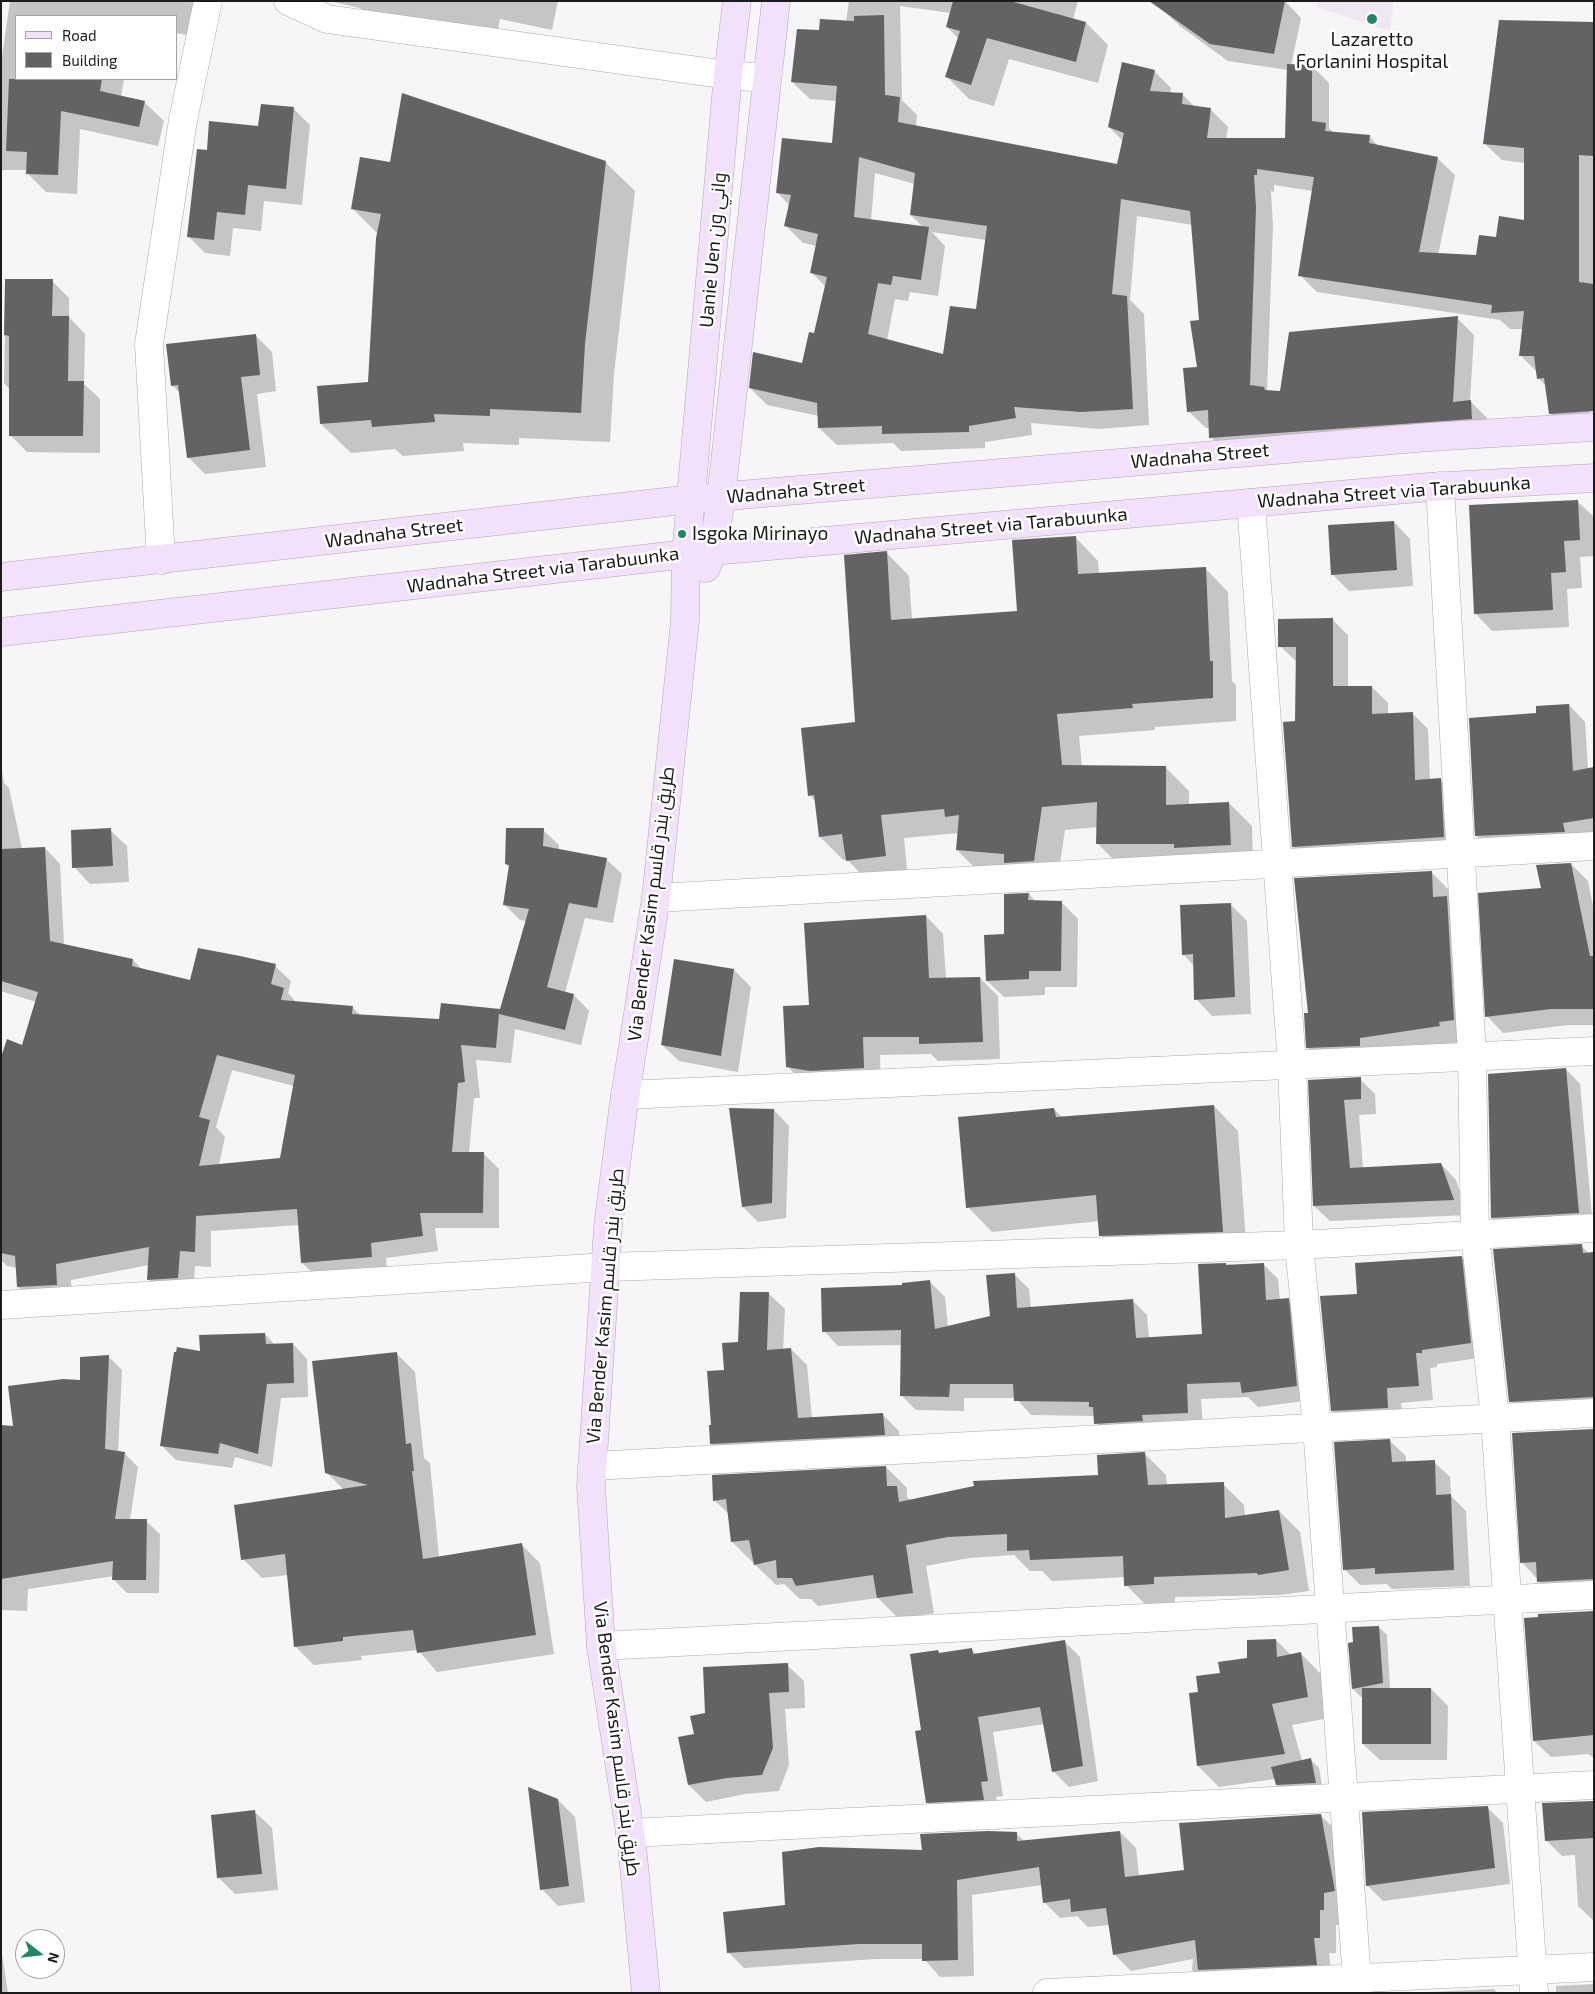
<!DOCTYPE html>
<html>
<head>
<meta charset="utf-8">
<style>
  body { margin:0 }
  #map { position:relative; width:1595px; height:1994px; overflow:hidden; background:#f7f5f8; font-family:"Exo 2",sans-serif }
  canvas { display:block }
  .frame { position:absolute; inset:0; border:2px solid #1c1b1c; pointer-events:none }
  .legend { position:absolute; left:15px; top:15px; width:162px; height:65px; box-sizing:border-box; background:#fff; border:1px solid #a4a4a4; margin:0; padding:6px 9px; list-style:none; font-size:15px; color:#1c1b1c }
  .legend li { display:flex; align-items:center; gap:10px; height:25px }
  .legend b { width:25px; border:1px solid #a4a4a4 }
  .north { position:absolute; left:15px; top:1929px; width:50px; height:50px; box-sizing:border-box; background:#fff; border:1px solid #a4a4a4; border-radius:50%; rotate:106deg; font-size:14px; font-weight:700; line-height:20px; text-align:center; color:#1c1b1c }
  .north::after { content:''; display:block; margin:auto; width:18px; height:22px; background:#1f8763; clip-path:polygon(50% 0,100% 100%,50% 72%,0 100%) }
</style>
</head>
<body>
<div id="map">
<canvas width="1595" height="1994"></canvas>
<div class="frame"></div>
<ul class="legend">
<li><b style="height:6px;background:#f3e0fb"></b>Road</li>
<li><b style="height:14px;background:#646265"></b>Building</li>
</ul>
<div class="north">N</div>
</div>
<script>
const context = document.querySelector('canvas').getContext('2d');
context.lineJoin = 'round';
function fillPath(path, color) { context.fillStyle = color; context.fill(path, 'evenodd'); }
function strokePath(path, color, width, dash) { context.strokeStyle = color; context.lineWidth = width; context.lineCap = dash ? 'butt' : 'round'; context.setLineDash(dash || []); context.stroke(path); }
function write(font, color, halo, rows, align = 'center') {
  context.font = font + ' "Exo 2",Cairo,sans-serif'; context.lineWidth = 5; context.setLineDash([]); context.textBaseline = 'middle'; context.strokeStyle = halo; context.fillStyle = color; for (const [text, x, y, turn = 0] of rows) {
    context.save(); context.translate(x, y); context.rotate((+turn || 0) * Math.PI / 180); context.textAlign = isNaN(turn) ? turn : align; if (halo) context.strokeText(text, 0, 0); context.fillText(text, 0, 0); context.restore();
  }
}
fillPath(new Path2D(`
  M1318,1h76l-4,30 -73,-24z`), '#efe8f2');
fillPath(new Path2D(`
  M10,1h185l-8,34 -11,-2v-17h-160v63h108l-3,18 23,5 20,19 -6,25 -78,-17 -3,65 -31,-2 -19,-19v-3h-26v-107z
  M329,1h229l-6,29 -52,-11 -4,19 -120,-14 -16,-16z
  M849,1h229l-5,18 13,4 22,22 -10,38 -89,-24 -15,47 -25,-7 -22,-22 12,-38 -12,-12 4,-14 -51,-7 2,94 15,15 -1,12 201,38 6,-24 -14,-14 45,-56 17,17 -1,5 12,1 13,13 16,3 17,17 -2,12 60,1 2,-70 -60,-9 -47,-34 -28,-26h132l16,17 -10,48h21l17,17v45l5,5 35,3 9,10 59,12 18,17 -17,80 39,2 20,-18 28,-18v-58l-23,-3 -18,-17 110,-120v328h-8l4,78 -23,2 -17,-18 -3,-26 -9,-9 -1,-6 -17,-17 3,-26h-13l-10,-9 -183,-28 -17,-17 13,-84 -39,-6v7l-3,-1 2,35 -6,165 14,1 176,-74 17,17 -4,66 17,17 2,18 -261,19 -17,-18 -1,-9h-4l-18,-17 10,-43 3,-47 -8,-96 -56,-9 -7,84 14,14 5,111 -50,4 -68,-6 1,12 -47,7v6l-84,3 -8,-8 -56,2 -18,-17v-12l-52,-11 -17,-17 53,-23 12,-31 11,-47 -15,-15 6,-26 -14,-3 -17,-17 4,-20 -12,-13 55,-48 4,-44 -27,-2 -18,-17 29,-50 25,-10zM875,173l40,11 -4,31 13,13 -53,-7zM932,232l54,8 -9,70 -33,45 -57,-15 8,-41 13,2 2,-9 28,4 7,-50z
  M293,108l17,17 -8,80 -38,-4 -3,30 -28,-3 -3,28 -25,-3 -17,-17 20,-85 52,-23z
  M605,162l30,29 -21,183 -4,68 -91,-4v7l-56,-2 1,8 -61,5 -8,-7 -44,4 -30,-29 48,-41 9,-149 -25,-25 38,-46z
  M6,280l46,1 17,17v19l16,17 -1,50 16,15v54l-73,-1 -17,-17v-45l-6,-7z
  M255,335l17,17 4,39 -19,3 9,73 -61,7 -17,-17 -8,-64 -8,-8z
  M1577,501l17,16v39l-14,1 2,31 -15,1 2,38 -77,4 -16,-17 -6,-108z
  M1394,522l16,17 3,47 -64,5 -17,-17z
  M1075,537l23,24 1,13 106,-6 23,24 4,89 4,4v36l-81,6v3l-76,6 3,31 84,1 23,23v14l40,-2 23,23 1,42 -133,-2 -23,-23 1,-16 -33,3 -8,54 -77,-11 -23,-23 2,-17 -55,5 4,41 -38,5 -23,-25 -4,1 -23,-23 -4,-35 -6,-7 46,-72 30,-171 23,24 3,44 106,-8z
  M1332,619l16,16v52h24l16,16v12l24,-2 16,16 2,51 10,-1 16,16 3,58 -150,10 -16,-16 4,-185 -17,-16z
  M1569,705l16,17 3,47h6v68l-101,15 -17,-17 61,-120z
  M1,765l3,18 5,5 13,61 23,-1 15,16 4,81 69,15 10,10 48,12 84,-16 16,15 -3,12 9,10 55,4 8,8 80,5 61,-10 25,-89 -6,-1 -16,-16 6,-36 -4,-4 37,-34 16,15v5l47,9 16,15 -9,49 -28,-5 -20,75 9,2 15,16 -8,34 -66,-16 -4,34 -35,-3 4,38h-6l-5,55h14l16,16v59h-64l3,23 -52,7 1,14 -69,6 -16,-15 -3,-38 -88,6v36l-16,-1 -2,28 -29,1 -15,-15v-15l-78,15 1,20 -38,2 -16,-15 -1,-19 -10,-2 -6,-6v-199l22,-15 13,-44 -35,-11zM232,1070l62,16 -13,74 -62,5 6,-28 -9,-10z
  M110,830l17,16 2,36 -39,2 -16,-17z
  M1571,864l17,17 6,30v114h-26l-65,8 -16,-17 56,-127z
  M1431,872l20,20 8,154 -131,22 -20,-20 1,-34z
  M1029,894l7,8h25l17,17 -1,68h-32v8l-41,2 -17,-16 18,-46z
  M1230,904l17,17 4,93 -39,2 -16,-17 -2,-33 -11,-12z
  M926,916l17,18 3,45 34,-1 18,18 2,63 -62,2 -7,-7 -51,1 1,31 -76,-2 -18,-18 23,-60z
  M675,961l59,9 17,17 -13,85 -59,-11 -17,-16z
  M1566,1069l14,15 13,143 -86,5 -15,-14z
  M1360,1079l15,15 1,20 -17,1 4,53 78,-4 15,16 12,35 -138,6 -16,-15 -4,-125z
  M1214,1106l24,25 9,125 -122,4 -24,-25 -1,-14 -108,11 -24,-25 86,-98 9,9z
  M774,1110l15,16 -3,92 -28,4 -15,-15z
  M1581,1246l9,8 4,-1v162l-67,3 -17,-17z
  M1461,1257l15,15 9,85 -48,7v3l-7,1 3,32 -32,3 2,20 -56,3 -15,-15 27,-116z
  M1263,1264l15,15 2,21h8l15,14 9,86 -54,7 -10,-10 -47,2 2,28 -92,11 -15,-15 -1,-7 -64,-1 -15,-17h-52v13l-48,-1 -15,-15 1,-50 -64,1 -14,-15 79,-45 27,-4 15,15 3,31 43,-11 23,-43 15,15 2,19 101,-8 15,15 2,24 55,-3 -5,-71z
  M768,1293l17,16 -2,41 8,-1 16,16 5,54 71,-4 16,16 1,19 -173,10 -16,-16 1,-18 13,-55z
  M265,1334l10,11 18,-1 14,15 1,38 -27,1 -9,69 -37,-10 -3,11 -56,-8 -15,-15z
  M396,1353l19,19 9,86 6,5 9,94 82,-13 19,19 14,91 -117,18 -19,-22 -57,6 1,4 -48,5 -19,-19 -7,-71 -26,3 -19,-19 101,-69 -18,-18z
  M109,1357l13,13 -4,82 6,1 14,14 -8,53 16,1 14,13 -1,59h-32l-13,-13v-4l-86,13 -1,22 -26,-1v-184l13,1 68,-46z
  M1594,1430v167l-39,2 -33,-37z
  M1390,1441l16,15v7l28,-1 16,15 1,19 15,15 4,75 -78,3 -5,-5 -27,1 -16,-16z
  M1145,1454l21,21 1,11 56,-2 21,21 1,11 34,-5 21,21 9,59 -29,4 -105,2v8l-28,1 -21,-21 -1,-8 -73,4 -10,-10h-12l-16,-16 -45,3 -43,8 8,47 -35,6 -21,-21 -60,8 -7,-7h-11l-16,-15 -8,1 -44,-43 -3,-28 -15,-14 172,-33 21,21v9l4,4 188,-25z
  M1594,1612v146l-6,-4 -37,3 -17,-16z
  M1379,1627l8,8 3,54h41l17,17 -1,54h-67l-17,-16v-48l-2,1 -8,-8z
  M1276,1640l15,15 10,-1 21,21 7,43 -37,7 10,36 9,-1 8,8 4,23 -38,2 -8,-8 -2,-6 -56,8 -21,-21 2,-73 21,-19 28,-15z
  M1065,1642l15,15 18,124 -29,6 -16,-16 -8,-47 -52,8 10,64 -7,1 3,18 -56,3 -16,-16 -4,-71 15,-80 3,3 30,-5 5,5z
  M787,1665l17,16 1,27 -20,1 4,56 -10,26 -34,3 -39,8 -17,-17 -10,-47 16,-3 11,-21z
  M558,1800l17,17 10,85 -27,4 -16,-17z
  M1594,1802v119l-16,-15 -3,-51 -13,1 -16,-16z
  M1487,1807l16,16 7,61 -127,17 -16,-16z
  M255,1812l17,16 6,62 -43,4 -16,-16z
  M1321,1816l16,15 3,94h-4v28h-7l3,27 -124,6 -16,-16 1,-11 -62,12 -16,-16 -5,-30 -22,2 -11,-11 -17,2 -16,-16 -2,-17 -70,10 2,81 -34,1 -16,-18h-49l-131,9 -16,-16 58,-46 137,-55 93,-18 9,9 95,-10 16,16 3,28 46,-5z
  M1,1948l7,45h-7z
  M1594,1984v9h-38v-7z
  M1494,1989l3,4h-87z`), '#0003');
fillPath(new Path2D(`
  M953,1h57l76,21 -10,40 -89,-24 -16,47 -26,-8 15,-46 -14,-4z
  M1149,1h136l-11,53 -64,-10z
  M884,15l1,80 15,2 -2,25 219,42 7,-31 -16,-6 14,-65 33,8 -5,21 33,2 -1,11 29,4 -4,30h78l2,-74 25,1v56l14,2 -1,8 45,4 -1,8 69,14 -19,95 57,3 3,-20 17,2 3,-21 25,4v-72l-41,-4 16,-124 95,2v134l-15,-1v127l15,2v127l-45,3 -5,-36 -7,1 -3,-23h-15l5,-45 -33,2 1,-8 -194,-29 16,-99 -57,-8v6h-3l2,33 -6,177 14,2 1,3 15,1 9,-59 169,-16 -5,86 18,-2 1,19 -263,19 -1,-28 -21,2 -4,-44 14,-1 -7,-46 9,-1 -9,-109 -69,-12 -9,95 15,2 6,113 -52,3 -67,-5 2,11 -47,8v6l-87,2v-8l-64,2 -1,-25 -68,-15 4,-36 49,11 7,-31 5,1 13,-56 -17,-4 8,-39 -34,-8 7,-31 -15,-2 6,-55 50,5 5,-57 -46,-4 6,-53 22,1 1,-11 34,2v-5zM859,157l56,16 -5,42 77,11 -11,83 -26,-3 -7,48 -75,-20 10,-51 13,2 2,-9 28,4 8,-53 -75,-10z
  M9,79h93l-2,12 45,10 -6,26 -78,-16 -3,64 -32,-1 1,-22 -21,-1z
  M402,93l204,68 -21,183 -4,69 -91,-4v7l-56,-2 1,8 -63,5 -1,-7 -51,4 -3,-38 51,-4 8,-144 5,-24 -30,-5 9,-52 30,5z
  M261,104l33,3 -8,82 -38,-4 -3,30 -28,-3 -3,28 -27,-3 10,-88 10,1 2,-29 49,5z
  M5,279h48l-1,37h17l-1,65h16l-1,55h-74v-100l-5,-1z
  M256,334l4,41 -19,2 9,73 -63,8 -9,-73 -7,1 -5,-42z
  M1578,500l2,40 -16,1 2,31 -15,1 2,37 -79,4 -5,-109z
  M1394,521l3,49 -66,5 -3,-50z
  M1076,536l2,38 128,-7 4,94h3v37l-81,6 1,4 -76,6 5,51 104,1v39l63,-3 2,43 -57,3v-4h-78l1,-42 -55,5 -8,54 -30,2v-9l-48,-4 3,-35 -14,2 -1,-8 -63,6 5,41 -40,5 -4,-27 -23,3 -5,-42 -6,1 -7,-68 54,-6 -11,-167 43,-4 4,69 126,-9 -5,-71z
  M1333,618v68h39v28l41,-2 2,68 26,-2 3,59 -152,10 -9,-125 12,-1 1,-74h-18v-28z
  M1569,704l4,67 21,-4v51l-31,5 2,9 -90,4 -6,-118 67,-5v-7z
  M111,828l2,38 -41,2 -1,-38z
  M506,828h38l-1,18 64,12 -10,50 -28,-5 -22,84 27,7 -9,36 -66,-16 -3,34 -35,-3 4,37 -7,1 -6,69h32l-1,61h-63l3,23 -52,7 1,14 -71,6 -4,-54 -101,7 -1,36 -15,-1 -2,27 -31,2 2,-33 -93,17 1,21 -40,2 -2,-31 -14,-3v-196l6,-18 15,6 16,-53 -37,-11v-132l44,-2 5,94 83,18 -1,7 58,14 8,-32 42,8 36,8 -5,20 13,4 -3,12 72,6 -1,8 87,5 2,-16 59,6 29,-100 -26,-4 6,-40 -4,-1zM217,1055l78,20 -15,83 -81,8 11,-46 -11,-3z
  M1571,863l19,93h4v53h-43l-66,8 -7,-124 63,-5 -5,-23z
  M1432,871l1,26 14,-1 7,124 -15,2 1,4 -80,12v8l-54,2 -2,-35h4l-14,-135z
  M1029,893l-1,7 34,1 -1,70h-32v8l-43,2 -2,-46 20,-1v-40z
  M1231,903l4,94 -41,3 -1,-46 -11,1 -2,-50z
  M926,915l3,63 51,-1 3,65 -64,2v-7h-56l1,31 -54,3 -24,-4 -3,-61 26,-1 -5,-82z
  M674,959l60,10 -13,87 -60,-11z
  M1566,1068l13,145 -88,5 -3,-144z
  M1361,1077v22l-17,1 6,68 91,-5 13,37 -141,6 -5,-126z
  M1214,1105l9,127 -124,4 -3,-41 -130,13 -8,-91 96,-9 2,9z
  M729,1108l45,1 -2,94 -30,4z
  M1582,1244l1,9 11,-1v145l-85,5 -16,-153z
  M1462,1256l9,87 -49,7v3h-6l3,33 -32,2 1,20 -57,3 -11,-115 37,-2 -2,-31z
  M1226,1263v2l38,-2 2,37 23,-2 8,88 -55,7 -2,-11 -53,2 1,29 -46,2 1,6 -49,3 -1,-17h-4v-5l-75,-1 -1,-17h-63l-1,13 -49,-1 1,-66 -79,2 -1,-44 81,-3v-2l28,-3 5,49 55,-13 -4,-41 29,-2 2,35 116,-9 3,39 66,-4 -4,-70z
  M740,1292h29l-2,58 24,-2 7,70 85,-5 2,22 -175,9 -1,-19h2l-4,-54 17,-1 -2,-27 16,-1z
  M265,1333l1,11 27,-1 1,40 -27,1 -9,70 -38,-11 -2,11 -58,-8 14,-94h2l1,-5 23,4 -1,-16z
  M397,1352l9,92 5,-1 3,28h-2l11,88 99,-16 14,92 -119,18 -4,-23 -70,7v4l-49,6 -9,-93 -44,6 -7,-55 134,-20 -43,-12 -13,-112z
  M109,1355l-4,94 20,3 -10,67h32l-1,61h-34l1,-19 -112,18v-154l12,1 -5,-40 55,-7 17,1v-23z
  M1594,1429v150l-57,3 -1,-20 -16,1 -8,-130z
  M1390,1439l2,23 43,-2 1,35 15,-1 3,76 -79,4v-6l-32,2 -9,-128z
  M1145,1452l3,33 76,-3 1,36 54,-8 10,60 -31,5 -1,-2 -103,4v7l-30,2 -1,-30 -93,4 -1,-10 -22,1v-17l-59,3 -42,8 7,48 -36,5 -4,-23 -77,11 -4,-8h-15l-1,-18 -22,5 -5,-25 -18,2 -5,-43 -13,2 -1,-26 174,-9 1,20h10l2,16 75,-16 -1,-5 125,-6 -1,-20z
  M1594,1611v124l-61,6 -9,-123 14,-1v-3z
  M1379,1626l4,57 -31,6 -4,-46 5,-1 -1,-15z
  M1276,1639l1,18 24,-5 7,45 -36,7 13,50 -88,12 -8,-73 9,-1 -2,-16 24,-3 -2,-11 29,-4v-18z
  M1065,1640l18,126 -31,6 -12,-65 -62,10 10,64 -7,1 3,18 -58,3 -11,-72 6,-1 -11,-76 28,-4 1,3 33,-5 1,6z
  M788,1663l1,29 -20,1 4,55 -11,27 -35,3 -39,7 -10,-48 16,-3 -4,-18 15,-3 -2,-46z
  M1362,1688h69v56h-69z
  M1311,1758l5,25 -40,2 -5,-18z
  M528,1787l30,12 11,87 -29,4z
  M1594,1801v37l-49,3 -3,-38z
  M1488,1806l7,62 -129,18 -4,-74z
  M255,1810l7,64 -45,4 -6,-63z
  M1321,1814l14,77 -11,2v17h-4v28h-6l3,27 -119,5 -3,-30 -82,15 -7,-47 -35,4 -1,-13 -27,4 -4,-36 -82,13 1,80 -36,1v-17h-63l-132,9 -4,-41 62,-7 -3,-53 37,-5 103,3 -2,-16 68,-3 29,1v9l103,-10 5,46 59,-7 -5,-47z`), '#646265');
const street = new Path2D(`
  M288,1l39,18 401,56 38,3
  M1440,486l32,571 3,177 20,184 39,575
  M1251,503l41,562 7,180 18,182 41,566
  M161,560l-12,-216 34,-224 25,-119
  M656,898l938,-52
  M625,1095l969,-44
  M1,1305l606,-38 692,-22 295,-17
  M592,1466l1002,-53
  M601,1646l993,-51
  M630,1833l964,-48
  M1047,1993l547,-26`);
const secondary = new Path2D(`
  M706,568l7,-17 8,-53 55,-497
  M1,577l691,-78 737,-62 165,-10
  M1,632l712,-81 716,-64 165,-9
  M646,1993l-14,-148 -31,-199 -10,-159 17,-260 15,-117 33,-212 29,-277 1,-67 42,-479 9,-74`);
strokePath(street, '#acaaad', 29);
strokePath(secondary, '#acaaad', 29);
strokePath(street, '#fff', 28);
strokePath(secondary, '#f3e0fb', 28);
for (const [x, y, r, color] of [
  [1372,19,6,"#1f8763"],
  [682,534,5,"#1f8763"]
]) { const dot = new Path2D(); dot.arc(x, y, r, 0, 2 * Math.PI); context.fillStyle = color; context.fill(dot); strokePath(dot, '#fff', 2); }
write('19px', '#1c1b1c', '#fff', [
  ["Lazaretto",1372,40],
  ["Forlanini Hospital",1372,62],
  ["Isgoka Mirinayo",692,534,"left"]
]);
write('19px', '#1c1b1c', '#fff', [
  ["Uanie Uen واني ون",713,250,-85],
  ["Wadnaha Street",1200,456,-5],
  ["Wadnaha Street",796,491,-5],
  ["Wadnaha Street via Tarabuunka",1394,492,-4],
  ["Wadnaha Street via Tarabuunka",991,526,-5],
  ["Wadnaha Street",394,533,-7],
  ["Wadnaha Street via Tarabuunka",543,570,-7],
  ["Via Bender Kasim طريق بندر قاسم",651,904,-83],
  ["Via Bender Kasim طريق بندر قاسم",605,1306,-85],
  ["Via Bender Kasim طريق بندر قاسم",617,1739,83]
]);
</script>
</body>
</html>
